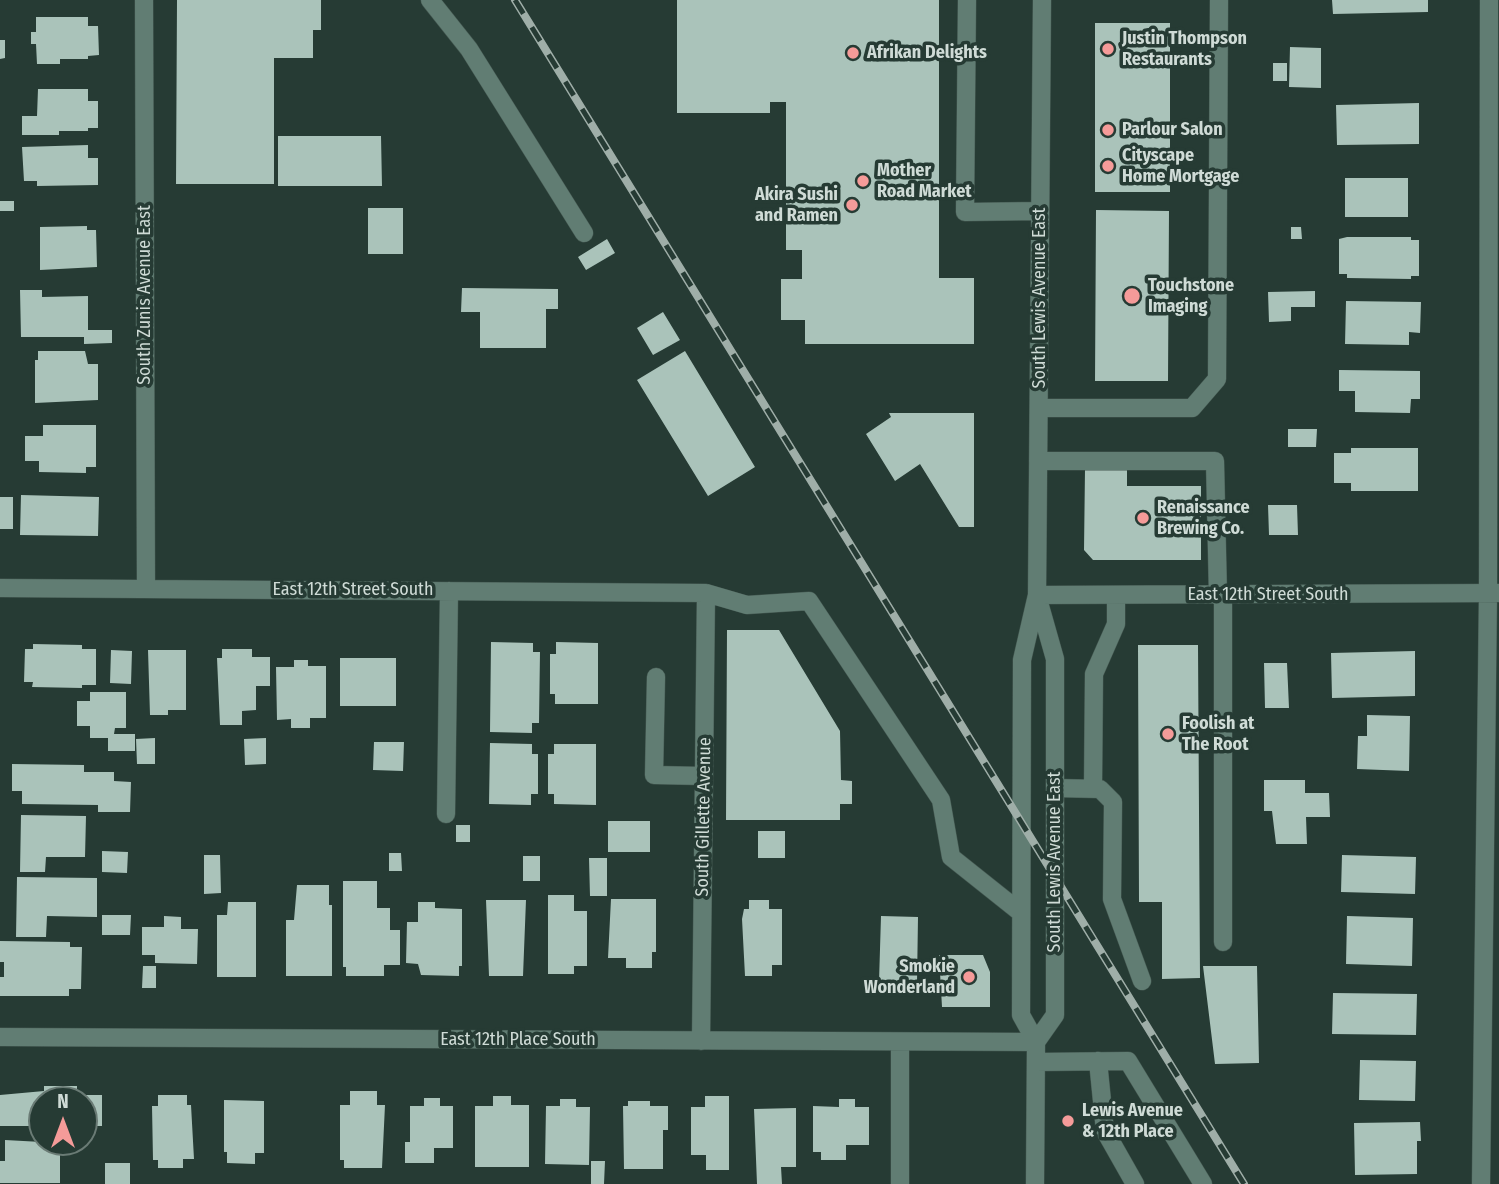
<!DOCTYPE html>
<html>
<head>
<meta charset="utf-8">
<style>
  body { margin:0 }
  #map { position:relative; width:1499px; height:1184px; overflow:hidden; background:#263b34; font-family:"Fira Sans Condensed",sans-serif }
  canvas { display:block }
  .north { position:absolute; left:28px; top:1086px; width:70px; height:70px; box-sizing:border-box; background:#263b34; border:2px solid #6a7b75; border-radius:50%; rotate:0deg; font-size:19px; font-weight:700; line-height:28px; text-align:center; color:#cfdbd6 }
  .north::after { content:''; display:block; margin:auto; width:24px; height:32px; background:#f59b99; clip-path:polygon(50% 0,100% 100%,50% 72%,0 100%) }
</style>
</head>
<body>
<div id="map">
<canvas width="1499" height="1184"></canvas>
<div class="north">N</div>
</div>
<script>
const context = document.querySelector('canvas').getContext('2d');
context.lineJoin = 'round';
function fillPath(path, color) { context.fillStyle = color; context.fill(path, 'evenodd'); }
function strokePath(path, color, width, dash) { context.strokeStyle = color; context.lineWidth = width; context.lineCap = dash ? 'butt' : 'round'; context.setLineDash(dash || []); context.stroke(path); }
function write(font, color, halo, rows, align = 'center') {
  context.font = font + ' "Fira Sans Condensed",sans-serif'; context.lineWidth = 7; context.setLineDash([]); context.textBaseline = 'middle'; context.strokeStyle = halo; context.fillStyle = color; for (const [text, x, y, turn = 0] of rows) {
    context.save(); context.translate(x, y); context.rotate((+turn || 0) * Math.PI / 180); context.textAlign = isNaN(turn) ? turn : align; if (halo) context.strokeText(text, 0, 0); context.fillText(text, 0, 0); context.restore();
  }
}
fillPath(new Path2D(`
  M177,0h144v30h-8v28h-39v126h-98z
  M677,0h262v278h35v66h-169v-24h-24v-41h21v-29h-16v-148h-16v11h-93z
  M1332,0h96v12l-95,2z
  M36,17h52v9h10l1,29 -11,1v3h-28v5h-23l-1,-20h-5v-12h5z
  M1095,23h75v169h-75z
  M0,40h5v18l-5,1z
  M1290,47l31,1v40l-32,-1z
  M1273,63h14v18h-14z
  M38,89h50v12h10v27h-10v3h-29v4h-37v-19h15z
  M1419,103v41l-82,1 -1,-40z
  M278,136h103l1,50h-104z
  M88,145v13h10v27l-61,1v-5h-13l-2,-34z
  M1345,178h63v39h-63z
  M0,201h14v10h-14z
  M368,208h35v46h-35z
  M1096,210l73,1 -1,170h-73z
  M87,226v4h9l1,37 -57,3v-43z
  M1291,227h10l1,12h-11z
  M1347,237h64v3h8v36h-8v3l-64,-1v-4h-8v-35z
  M607,239l8,14 -29,17 -8,-13z
  M462,288l96,1v20h-12v39h-66v-36h-19z
  M20,290h22v7l46,-1v34h24v13l-28,1v-7h-63z
  M1315,291v16h-24v14l-22,1 -1,-30z
  M1346,301l75,1 -1,31 -11,-1v13l-64,-1z
  M663,312l17,28 -27,15 -16,-27z
  M38,351h47l3,13h10v36l-63,3v-43h3z
  M685,351l70,116 -47,29 -71,-116z
  M1339,370l81,1v28h-9l-1,14 -55,-1v-21h-16z
  M889,413h85v114h-15l-39,-63 -25,17 -29,-47 25,-17z
  M43,425h53v42h-10v6l-47,-1v-11h-14v-25h18z
  M1288,429h29l-1,18h-28z
  M1351,448h67v43h-67v-8h-17v-30h17z
  M1085,469h42v17h74v74h-108l-9,-10z
  M21,495l78,2 -1,39 -78,-1z
  M0,497h13v32h-13z
  M1268,505h29l1,30h-29z
  M727,630h52l61,101 1,49 11,1v23h-12v16h-114z
  M491,642l42,1v9h7l-1,71h-7v10l-42,-1z
  M556,642l42,1v61h-43v-10h-5v-40h6z
  M33,644l49,1v4h14v36h-14v3l-50,-1 1,-5h-9l1,-33h8z
  M1138,645h60l2,333 -38,1v-77h-23z
  M222,649h30v8h18v29h-14v24l-14,1v14h-22l-3,-67h5z
  M111,650l21,1 -1,33 -21,-1z
  M148,650h38v60h-18v5h-18z
  M1415,651v45l-83,2 -1,-45z
  M340,658h56v48h-56z
  M294,660h14v6h18v52h-16v10h-19v-9l-14,1 -1,-53h18z
  M1264,663h23l2,45h-24z
  M90,692h36v36h-11l-1,6h21v17h-27v-13h-18v-12h-13v-25h13z
  M1367,715l43,1 -1,55 -52,-2 1,-33h9z
  M155,738v26h-18l-1,-25z
  M266,738v26l-21,1 -1,-26z
  M374,742h30l-1,29 -30,-1z
  M490,743l42,1v10h6v40h-7v11l-42,-1z
  M554,744h42v61l-42,-1v-10h-6v-40h6z
  M12,764l72,1v7h30v9l17,1 -1,30h-32v-7l-76,-1v-13h-10z
  M1264,780h41v13h24l1,24h-24l1,27h-31l-4,-33h-8z
  M21,815l65,1 -1,41h-39l-1,15h-25z
  M608,821h42v31h-42z
  M456,825h14v17h-14z
  M758,831h27v27h-27z
  M102,851l26,1 -1,21 -25,-1z
  M389,853h12l1,18h-13z
  M204,855h16l1,38 -17,1z
  M1342,855l74,2 -1,37 -74,-2z
  M523,856h17v25h-17z
  M589,858h18v38h-17z
  M17,877l80,1v39l-50,-1 -1,21h-30z
  M343,881h34v27h13v22h10v35h-16v11h-38v-9h-3z
  M297,885h32v20h3v71h-46v-56h8z
  M548,895h26v16h13v55h-13v8h-26z
  M611,899h45v53h-4v16h-26v-10h-18z
  M486,900h40l-3,76h-34z
  M749,900h20v9h13v56h-10v11h-27l-3,-57 2,-10h5z
  M228,902h28v75h-39v-62h10z
  M418,902h17v6l27,1v57h-3v10l-38,-1 -3,-11 -12,-1 1,-41h11z
  M102,915h29l-1,20h-28z
  M164,916l17,1v12h17l-1,35 -42,-1v-8h-13v-28h22z
  M881,916l37,1 -1,66 -38,-1z
  M1347,916l66,2 -1,48 -66,-2z
  M0,941l70,1v5h12l-1,42h-12v7h-69v-19h4v-15h-4z
  M939,955h44l7,17v35h-48z
  M143,966h13v22h-14z
  M1203,966h54l2,97 -44,1z
  M1333,993l84,1 -1,41 -84,-1z
  M1360,1060l56,1 -1,40 -56,-1z
  M44,1086h33v9h25v31h-18v-26h-42v26h-42v-31l44,-4z
  M350,1091h27v14h8l-3,63h-38v-8h-4v-55h10z
  M158,1095h29v10h4l3,54h-11v9h-25v-8h-5l-1,-54h6z
  M493,1096h18v9h18v62h-54v-61h18z
  M705,1096h24v74h-23v-15h-15v-48h14z
  M424,1098h16v8h13v42h-19v15h-29v-21h5v-36h14z
  M560,1099h16v8h14l-1,58 -44,-1 1,-58h14z
  M839,1099h16v8h14v38h-23v15h-25v-8h-8v-46l26,1z
  M224,1100l40,1v52h-9v11l-28,-1v-11h-3z
  M628,1101h22v5h18v24h-5v39h-39l-1,-63h5z
  M796,1108v59h-15l1,17h-25l-3,-75z
  M1420,1122l1,19h-4v33l-62,1 -1,-52z
  M5,1140l55,3v40h-60v-22h5z
  M591,1161h14l-1,23h-13z
  M105,1163h25v21h-25z`), '#aac3ba');
const minor = new Path2D(`
  M144,0l2,589
  M430,0l39,49 115,184
  M967,0l-2,212 75,-1
  M1039,408h153l25,-29 2,-379
  M1038,461h177l3,135
  M0,588l706,5 41,12 62,-4 132,199 10,57 69,55
  M1037,595l462,-2
  M656,677l-2,98 50,1
  M1055,788l45,1 13,13 -1,97 30,82
  M1093,789l1,-115 22,-50v-29
  M446,814l3,-223
  M1223,942v-346
  M0,1037l1036,5
  M701,1041l5,-448
  M900,1042v142
  M1036,1042l19,-27v-356l-17,-60
  M1098,1061l7,70 30,53
  M1036,1062l92,-1 75,123
  M1035,1184l1,-142 -15,-27 1,-355 15,-65 5,-595
  M1481,1184l7,-591 1,-593`);
strokePath(minor, '#445851', 19);
strokePath(minor, '#617d73', 18);
const rail = new Path2D(`
  M515,0l729,1184`);
strokePath(rail, '#9faea8', 8);
strokePath(rail, '#263b34', 5, [16]);
for (const [x, y, r, color] of [
  [1108,49,7,"#f59b99"],
  [853,53,7,"#f59b99"],
  [1108,130,7,"#f59b99"],
  [1108,166,7,"#f59b99"],
  [863,181,7,"#f59b99"],
  [852,205,7,"#f59b99"],
  [1132,296,9,"#f59b99"],
  [1143,518,7,"#f59b99"],
  [1168,734,7,"#f59b99"],
  [969,977,7,"#f59b99"],
  [1068,1121,7,"#f59b99"]
]) { const dot = new Path2D(); dot.arc(x, y, r, 0, 2 * Math.PI); context.fillStyle = color; context.fill(dot); strokePath(dot, '#263b34', 2.5); }
write('bold 18px', '#cfdbd6', '#263b34', [
  ["Justin Thompson",1122,39],
  ["Restaurants",1122,60],
  ["Afrikan Delights",867,53],
  ["Parlour Salon",1122,130],
  ["Cityscape",1122,156],
  ["Home Mortgage",1122,177],
  ["Mother",877,171],
  ["Road Market",877,192],
  ["Akira Sushi",838,195,"right"],
  ["and Ramen",838,216,"right"],
  ["Touchstone",1148,286],
  ["Imaging",1148,307],
  ["Renaissance",1157,508],
  ["Brewing Co.",1157,529],
  ["Foolish at",1182,724],
  ["The Root",1182,745],
  ["Smokie",955,967,"right"],
  ["Wonderland",955,988,"right"],
  ["Lewis Avenue",1082,1111],
  ["& 12th Place",1082,1132]
], 'left');
write('18px', '#cfdbd6', '#263b34', [
  ["South Zunis Avenue East",145,295,-90],
  ["South Lewis Avenue East",1040,298,-90],
  ["East 12th Street South",353,590],
  ["East 12th Street South",1268,595],
  ["South Gillette Avenue",704,817,-89],
  ["South Lewis Avenue East",1055,862,-90],
  ["East 12th Place South",518,1040]
]);
</script>
</body>
</html>
